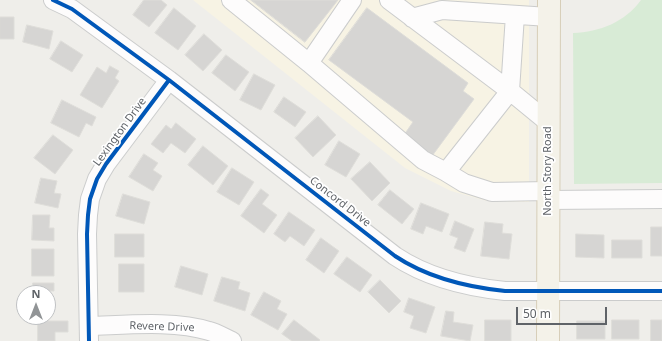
<!DOCTYPE html>
<html>
<head>
<meta charset="utf-8">
<style>
  body { margin:0 }
  #map { position:relative; width:662px; height:341px; overflow:hidden; background:#efeeea; font-family:"Noto Sans",sans-serif }
  canvas { display:block }
  .north { position:absolute; left:16px; top:285px; width:40px; height:40px; box-sizing:border-box; background:#fff; border:1px solid #bfc1c3; border-radius:50%; rotate:0deg; font-size:11px; font-weight:700; line-height:16px; text-align:center; color:#5f6368 }
  .north::after { content:''; display:block; margin:auto; width:14px; height:18px; background:#919496; clip-path:polygon(50% 0,100% 100%,50% 72%,0 100%) }
  .scale { position:absolute; left:516px; top:307px; width:91px; height:18px; box-sizing:border-box; border:2px solid #5f6368; border-top:0; padding-left:5px; font-size:12px; line-height:14px; white-space:nowrap; color:#5f6368; -webkit-text-stroke:3px #fff; paint-order:stroke }
</style>
</head>
<body>
<div id="map">
<canvas width="662" height="341"></canvas>
<div class="north">N</div>
<div class="scale">50 m</div>
</div>
<script>
const context = document.querySelector('canvas').getContext('2d');
context.lineJoin = 'round';
function fillPath(path, color) { context.fillStyle = color; context.fill(path, 'evenodd'); }
function strokePath(path, color, width, dash) { context.strokeStyle = color; context.lineWidth = width; context.lineCap = dash ? 'butt' : 'round'; context.setLineDash(dash || []); context.stroke(path); }
function write(font, color, halo, rows, align = 'center') {
  context.font = font + ' "Noto Sans",sans-serif'; context.lineWidth = 3.5; context.setLineDash([]); context.textBaseline = 'middle'; context.strokeStyle = halo; context.fillStyle = color; for (const [text, x, y, turn = 0] of rows) {
    context.save(); context.translate(x, y); context.rotate((+turn || 0) * Math.PI / 180); context.textAlign = isNaN(turn) ? turn : align; if (halo) context.strokeText(text, 0, 0); context.fillText(text, 0, 0); context.restore();
  }
}
fillPath(new Path2D(`
  M193,0h336v202l-42,-1 -36,-10 -46,-23z`), '#f7f3e4');
fillPath(new Path2D(`
  M641,0h21v183l-88,1 -1,-151c27,-1 52,-11 68,-33z`), '#d8ebd6');
const building = new Path2D(`
  M144,0h17l6,5 -18,22 -16,-12z
  M251,0h87l-33,42z
  M174,8l22,18 -18,24 -23,-17z
  M367,8l101,75 -5,8 11,8 -42,57 -28,-21 9,-13 -84,-62z
  M0,17h14v22h-14z
  M27,25l26,6 -4,18 -26,-7z
  M204,34l18,16 -19,21 -18,-16z
  M61,41l22,14 -11,17 -22,-13z
  M226,55l23,17 -14,19 -23,-18z
  M110,66l9,5 -4,7 4,3 -17,27 -22,-13 17,-28 9,6z
  M254,74l21,11 -14,25 -21,-10z
  M284,97l22,15 -11,15 -21,-15z
  M62,100l34,17 -4,9 -6,-3 -7,14 -28,-14z
  M318,116l18,19 -23,22 -18,-19z
  M176,123l20,16 -11,14 -14,-10 -8,10 -12,-9 15,-19 5,4z
  M53,135l20,15 -18,24 -21,-16z
  M339,141l21,13 -14,23 -21,-12z
  M203,146l25,20 -15,19 -25,-20z
  M144,154l14,9 -5,7 9,6 -9,15 -24,-14z
  M370,162l20,21 -18,18 -21,-22z
  M232,168l22,14 -15,23 -22,-13z
  M41,178l16,3 -3,12 7,1 -3,14 -23,-5z
  M261,189l8,6 -7,9 15,11 -13,18 -23,-17z
  M390,190l24,19 -12,15 -24,-19z
  M123,194l27,8 -6,22 -28,-8z
  M421,203l28,11 -7,18 -16,-6 -3,8 -12,-5z
  M289,212l26,18 -11,16 -14,-10 -5,6 -11,-8z
  M33,215h17l-1,13h5v13l-22,-1z
  M455,221l19,8 -9,23 -11,-4 4,-10 -8,-3z
  M485,222l18,2 -1,9 10,1 -3,25 -28,-3z
  M651,227h11v29h-11z
  M115,234h29v23h-29z
  M576,234l28,1v23l-28,-1z
  M321,238l18,13 -15,22 -18,-13z
  M612,240h30v18h-30z
  M32,249h22v27h-22z
  M347,257l25,18 -12,17 -26,-18z
  M119,264h25v28h-25z
  M181,266l27,8 -6,21 -27,-8z
  M222,277l18,5 -2,7 12,4 -5,18 -31,-10z
  M380,280l21,21 -12,12 -21,-21z
  M33,283h21v8h-4l1,24h-3v-22h-15z
  M264,292l17,9 -4,8 10,5 -9,16 -27,-15z
  M409,298l26,9 -9,26 -16,-5 4,-12 -10,-4z
  M446,311l8,1 -1,10 20,3 -3,16 -29,-5z
  M294,320l26,20 -1,1h-27l-10,-7z
  M485,320h26v21h-26z
  M612,320h27v19h-27z
  M651,320h11v21h-11z
  M38,321h30v11h-13v9h-17z
  M577,321h28v18h-28z`);
fillPath(building, '#d6d5d3');
strokePath(building, '#deddd9', 1);
const minor = new Path2D(`
  M53,0l19,9 97,71 226,176c33,22 71,31 110,35h157
  M231,0l78,63 43,-63
  M389,0l121,91 39,32
  M515,15l-5,76 -64,81 18,11 28,9 56,-1
  M412,18l30,-8 107,7
  M309,63l114,97 23,12
  M548,200l114,-1
  M89,326c36,-1 86,-6 120,5 8,2 16,7 23,10
  M89,341l-2,-107 1,-19 2,-16 7,-20 9,-15 63,-84`);
const major = new Path2D(`
  M548,341l1,-341`);
strokePath(minor, '#cbcccc', 20);
strokePath(major, '#d7ceb8', 24);
strokePath(minor, '#fdfcfc', 18);
strokePath(major, '#f4f2e9', 22);
strokePath(new Path2D(`
  M53,0l19,9 97,71 226,176c33,22 71,31 110,35h157
  M89,341l-2,-107 1,-19 2,-16 7,-20 9,-15 63,-84`), '#0057b8', 4);
write('11px', '#5f6368', '#fff', [
  ["Lexington Drive",120,132,-54],
  ["North Story Road",548,171,-90],
  ["Concord Drive",340,202,38],
  ["Revere Drive",162,327,2]
]);
</script>
</body>
</html>
